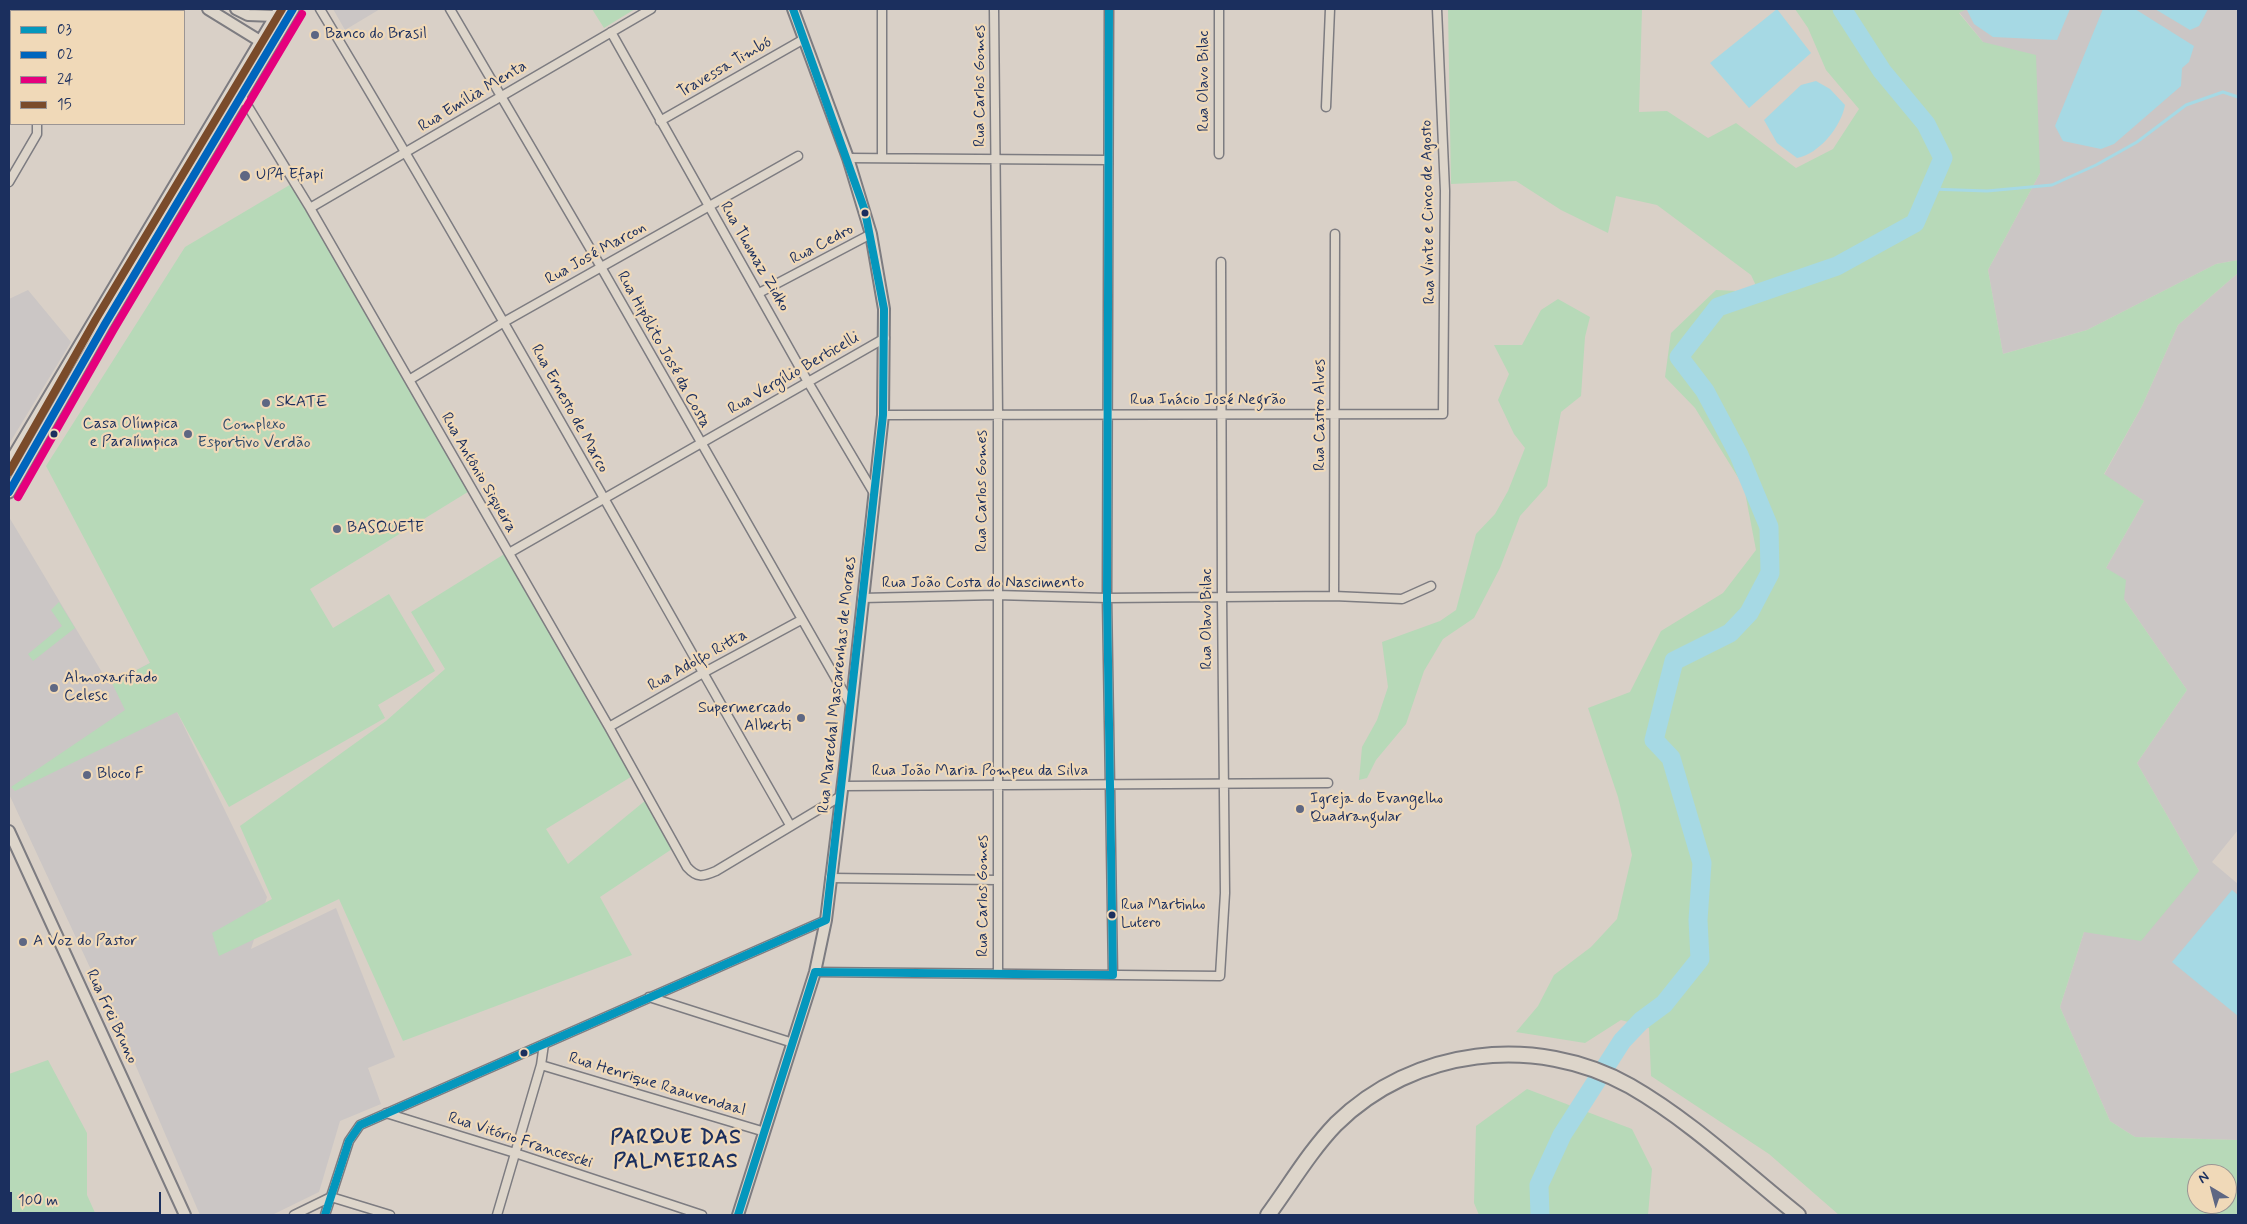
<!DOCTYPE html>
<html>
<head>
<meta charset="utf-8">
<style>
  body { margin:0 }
  #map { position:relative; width:2247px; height:1224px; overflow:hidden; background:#d9d0c7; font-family:Mynerve,sans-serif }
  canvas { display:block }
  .frame { position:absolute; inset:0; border:10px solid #1b2f5e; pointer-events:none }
  .legend { position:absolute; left:10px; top:10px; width:175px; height:115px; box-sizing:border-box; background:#f0d9b8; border:1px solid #9b9594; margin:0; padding:6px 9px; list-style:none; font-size:15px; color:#1b2f5e }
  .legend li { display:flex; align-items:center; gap:10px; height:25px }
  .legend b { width:25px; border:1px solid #9b9594 }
  .north { position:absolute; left:2187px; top:1164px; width:50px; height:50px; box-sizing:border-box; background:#f0d9b8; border:1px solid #9b9594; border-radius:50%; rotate:323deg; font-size:14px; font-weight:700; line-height:20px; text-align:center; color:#1b2f5e }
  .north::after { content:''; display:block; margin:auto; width:18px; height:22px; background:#5e6783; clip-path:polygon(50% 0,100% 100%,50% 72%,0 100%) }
  .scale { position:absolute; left:10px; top:1192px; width:151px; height:22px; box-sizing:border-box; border:2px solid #1b2f5e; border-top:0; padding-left:6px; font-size:15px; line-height:18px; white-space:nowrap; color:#1b2f5e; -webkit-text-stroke:4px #f0d9b8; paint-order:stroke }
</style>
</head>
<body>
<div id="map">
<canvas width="2247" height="1224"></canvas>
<div class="frame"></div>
<ul class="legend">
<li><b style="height:6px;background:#0497bd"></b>03</li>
<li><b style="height:6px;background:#0065bd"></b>02</li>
<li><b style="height:6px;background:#e5007d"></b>24</li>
<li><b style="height:6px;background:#7a4b2a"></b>15</li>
</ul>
<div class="north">N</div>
<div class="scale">100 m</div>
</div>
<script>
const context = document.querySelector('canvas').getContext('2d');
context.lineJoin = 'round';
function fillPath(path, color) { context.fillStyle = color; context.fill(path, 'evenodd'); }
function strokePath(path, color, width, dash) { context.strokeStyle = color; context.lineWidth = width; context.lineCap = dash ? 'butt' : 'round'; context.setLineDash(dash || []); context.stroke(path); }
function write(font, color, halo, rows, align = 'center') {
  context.font = font + ' Mynerve,sans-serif'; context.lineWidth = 4.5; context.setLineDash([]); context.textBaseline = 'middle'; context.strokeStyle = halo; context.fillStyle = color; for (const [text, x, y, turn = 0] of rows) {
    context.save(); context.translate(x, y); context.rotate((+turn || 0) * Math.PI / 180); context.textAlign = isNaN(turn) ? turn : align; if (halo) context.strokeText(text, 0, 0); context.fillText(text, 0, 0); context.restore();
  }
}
fillPath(new Path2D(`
  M333,9h47l-35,21z
  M1967,9h271v251l-22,4 -129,66 -84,24 -15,-84 52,-97 -57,-131 -24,-30z
  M2238,273v557l-26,32 26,22v256l-103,-3 -25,-16 -50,-114 24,-75 115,-61 -62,-108 50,-73 -63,-91 -18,-31 38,-67 -40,-26 38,-69 36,-81z
  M28,290l43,52 -62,102v-145z
  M9,517l100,167 41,-21 27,49 90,185 -16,52 85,-41 59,149 -27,11 13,36 -41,17 -21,71 -47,23h-72l-65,-151 -126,-270z`), '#cbc6c5');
fillPath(new Path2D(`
  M592,9h43l-31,19z
  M1448,9h194l-3,103 28,-1 41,27 28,-15 60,45 37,-19 26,-40 -33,-39 -18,-42 -13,-19h47l9,12 -7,-12h123l-8,4 24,29 53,13 4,118 -52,97 15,84 84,-24 129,-66 22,-4v13l-60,52 -36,81 -38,68 40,27 -38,67 20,12 -2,19 63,91 -50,73 62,108 -58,70 -57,-9 -24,75 50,114 25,16 103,3v75h-399l-70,-61 -118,-78 -2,-48 -28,-8 -36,23 -69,-11 22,-26 16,-31 37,-28 26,-28 15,-64 -14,-58 -30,-89 42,-16 31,-61 62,-38 33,-43 -12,-63 -49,-79 -30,-31 6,-44 45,-43 43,2 -8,-17 -94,-70 -41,-9 -8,37 -47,-23 -45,-29 -65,3zM2197,1174h30v30h-30z
  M293,183l178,307 -161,99 23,39 56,-34 46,77 -57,34 7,13 -156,89 -52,-95 -162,79 -4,-4 114,-77 -13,-27 38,-20 -104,-197 139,-219z
  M1558,299l32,18 -5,20 -4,59 -20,16 -14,74 -27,30 -20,52 -26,50 -31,21 -19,32 -18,53 -30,36 -9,18 -8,2 3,-33 15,-27 11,-33 -6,-45 58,-21 16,-11 20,-76 19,-20 13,-23 17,-43 -11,-14 -16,-34 11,-26 -15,-29h28l19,-35z
  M506,553l39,72 89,150 -88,54 22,35 78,-64 29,47 -75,50 32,58 -229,86 -64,-142 -120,57 -7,-23 60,-34 -32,-73 146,-105 59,-52 -34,-57z
  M59,602l16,26 -42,33 -5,-7 34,-28 -11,-16z
  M48,1060l39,73v62l9,20h-87v-141z
  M1527,1089l105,40 20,40 -4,46h-169l-5,-12 2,-77z`), '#b7d9b8');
fillPath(new Path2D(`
  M1777,9l34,44 -62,55 -39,-45z
  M1969,9h101l-13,31 -64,-3 -19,-13 -7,-14z
  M2103,9h32l59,37 -5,16 -7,6 -1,18 -67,58 -13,5 -38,-8 -8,-15z
  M2155,9h53l-9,17 -9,4z
  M1816,81l14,8 15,16c-4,22 -26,49 -48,53l-20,-15 -13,-23 37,-35z
  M2232,890l6,5v121l-66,-54z`), '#a6d9e4');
strokePath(new Path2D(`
  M1930,189l57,2 65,-6 44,-20 41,-23 49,-37 37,-13 15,5`), '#a6d9e4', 3);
strokePath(new Path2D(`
  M1540,1215l-1,-30 23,-50 60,-94 19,-20 23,-17 36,-45 -2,-39 4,-57 -31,-105 -17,-18 20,-79 56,-28 19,-20 21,-40 -1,-46 -30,-72 -34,-64 -26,-34 39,-50 119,-41 78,-43 28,-65 -17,-34 -44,-53 -40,-62`), '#a6d9e4', 19);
const minor = new Path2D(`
  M320,9c162,269 314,544 470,816
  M450,9l151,258 250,438
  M882,9v149
  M994,9l4,406v558
  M1109,9l-2,589 6,377
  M1219,9v145
  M87,11l4,-2
  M611,32l197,350 67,113
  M9,54l2,-1
  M9,65l2,5
  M241,95l69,113 299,519 78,140c10,11 15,10 29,4l125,-75
  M1326,107l4,-98
  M660,121l144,-82
  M848,158l259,2
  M9,182l28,-48v-10
  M310,208l341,-199
  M759,293l112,-59
  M409,380l95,-58 294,-166
  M883,415l560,-1 2,-223 -8,-182
  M509,553l376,-215
  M1334,596l1,-362
  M862,598l134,-3 111,3 227,-2 68,3 29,-13
  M609,727l94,-54 98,-53
  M843,786l485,-3
  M830,878l168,2
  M815,972l405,4 5,-83 -3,-296 -1,-335
  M649,997l144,46
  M541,1065l224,67
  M386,1113l129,40 187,62
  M294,1215l37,-18 59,18
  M325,1215l24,-74 11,-16 466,-205
  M497,1215l44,-150 3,-21`);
const tertiary = new Path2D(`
  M208,9l52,32
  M236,9l12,6 27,1
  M9,831l176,384
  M738,1215l77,-243 11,-52 19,-154 38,-351 1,-106 -13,-75 -23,-76 -55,-149`);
const secondary = new Path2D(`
  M9,464l271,-455
  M9,492l96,-168 188,-315`);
const trunk = new Path2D(`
  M1268,1215c22,-30 42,-64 68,-91 77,-76 199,-91 294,-38 61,35 113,85 168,129`);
strokePath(minor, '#7d7c81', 11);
strokePath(tertiary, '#7d7c81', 14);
strokePath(secondary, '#7d7c81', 15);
strokePath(trunk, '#7d7c81', 18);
strokePath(minor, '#ddd5ca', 8);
strokePath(tertiary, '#ddd5ca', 10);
strokePath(secondary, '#ddd5ca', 11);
strokePath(trunk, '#ddd5ca', 14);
strokePath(new Path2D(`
  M325,1215l24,-74 11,-16 466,-205 57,-505 1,-106 -19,-98 -72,-202
  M738,1215l77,-243 298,3 -6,-377 2,-589`), '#0497bd', 8);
strokePath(new Path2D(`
  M9,492l96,-168 188,-315`), '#0065bd', 8);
strokePath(new Path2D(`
  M18,497l96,-168 188,-315`), '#e5007d', 8);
strokePath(new Path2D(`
  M9,472l87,-153 186,-310`), '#7a4b2a', 8);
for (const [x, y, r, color] of [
  [315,35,5,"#5e6783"],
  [245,176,6,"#5e6783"],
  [865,213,4.5,"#1b2f5e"],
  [266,403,5,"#5e6783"],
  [54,434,4.5,"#1b2f5e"],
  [188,434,5,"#5e6783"],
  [337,529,5,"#5e6783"],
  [54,688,5,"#5e6783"],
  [801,718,5,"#5e6783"],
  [87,775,5,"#5e6783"],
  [1300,809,5,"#5e6783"],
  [1112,915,4.5,"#1b2f5e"],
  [23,942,5,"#5e6783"],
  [524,1053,4.5,"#1b2f5e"]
]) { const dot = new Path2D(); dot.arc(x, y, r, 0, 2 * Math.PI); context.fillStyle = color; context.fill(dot); strokePath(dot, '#f0d9b8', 2); }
write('15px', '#1b2f5e', '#f0d9b8', [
  ["Rua Martinho",1121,906],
  ["Lutero",1121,924]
], 'left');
write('16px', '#1b2f5e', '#f0d9b8', [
  ["Banco do Brasil",325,35],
  ["UPA Efapi",256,176],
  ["SKATE",276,403],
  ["Casa Olímpica",178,425,"right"],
  ["e Paralímpica",178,443,"right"],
  ["BASQUETE",347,529],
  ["Almoxarifado",64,679],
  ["Celesc",64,697],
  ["Supermercado",791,709,"right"],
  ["Alberti",791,727,"right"],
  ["Bloco F",97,775],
  ["Igreja do Evangelho",1310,800],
  ["Quadrangular",1310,818],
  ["A Voz do Pastor",33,942]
], 'left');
write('16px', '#1b2f5e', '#f0d9b8', [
  ["Travessa Timbó",725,68,-30],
  ["Rua Olavo Bilac",1205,81,-90],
  ["Rua Carlos Gomes",981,86,-90],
  ["Rua Emília Menta",473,97,-31],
  ["Rua Vinte e Cinco de Agosto",1429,212,-91],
  ["Rua Cedro",822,245,-28],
  ["Rua José Marcon",596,254,-29],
  ["Rua Thomaz Zidko",754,257,60],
  ["Rua Hipólito José da Costa",663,350,61],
  ["Rua Vergílio Berticelli",794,374,-30],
  ["Rua Inácio José Negrão",1208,401],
  ["Rua Ernesto de Marco",569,409,61],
  ["Rua Castro Alves",1321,415,-90],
  ["Rua Antônio Siqueira",478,473,60],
  ["Rua Carlos Gomes",983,491,-90],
  ["Rua João Costa do Nascimento",983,584],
  ["Rua Olavo Bilac",1208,619,-90],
  ["Rua Adolfo Ritta",698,661,-29],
  ["Rua Marechal Mascarenhas de Moraes",838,685,-84],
  ["Rua João Maria Pompeu da Silva",980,772],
  ["Rua Carlos Gomes",984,896,-90],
  ["Rua Frei Bruno",111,1017,65],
  ["Rua Henrique Raauvendaal",657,1085,17],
  ["Rua Vitório Francescki",520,1141,18]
]);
write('16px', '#2e4a6a', '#f0d9b8', [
  ["Complexo",254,426],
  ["Esportivo Verdão",254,444]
]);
context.letterSpacing = '1px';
write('bold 21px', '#1b2f5e', '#f0d9b8', [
  ["PARQUE DAS",676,1139],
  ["PALMEIRAS",676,1163]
]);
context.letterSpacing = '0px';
</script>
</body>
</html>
